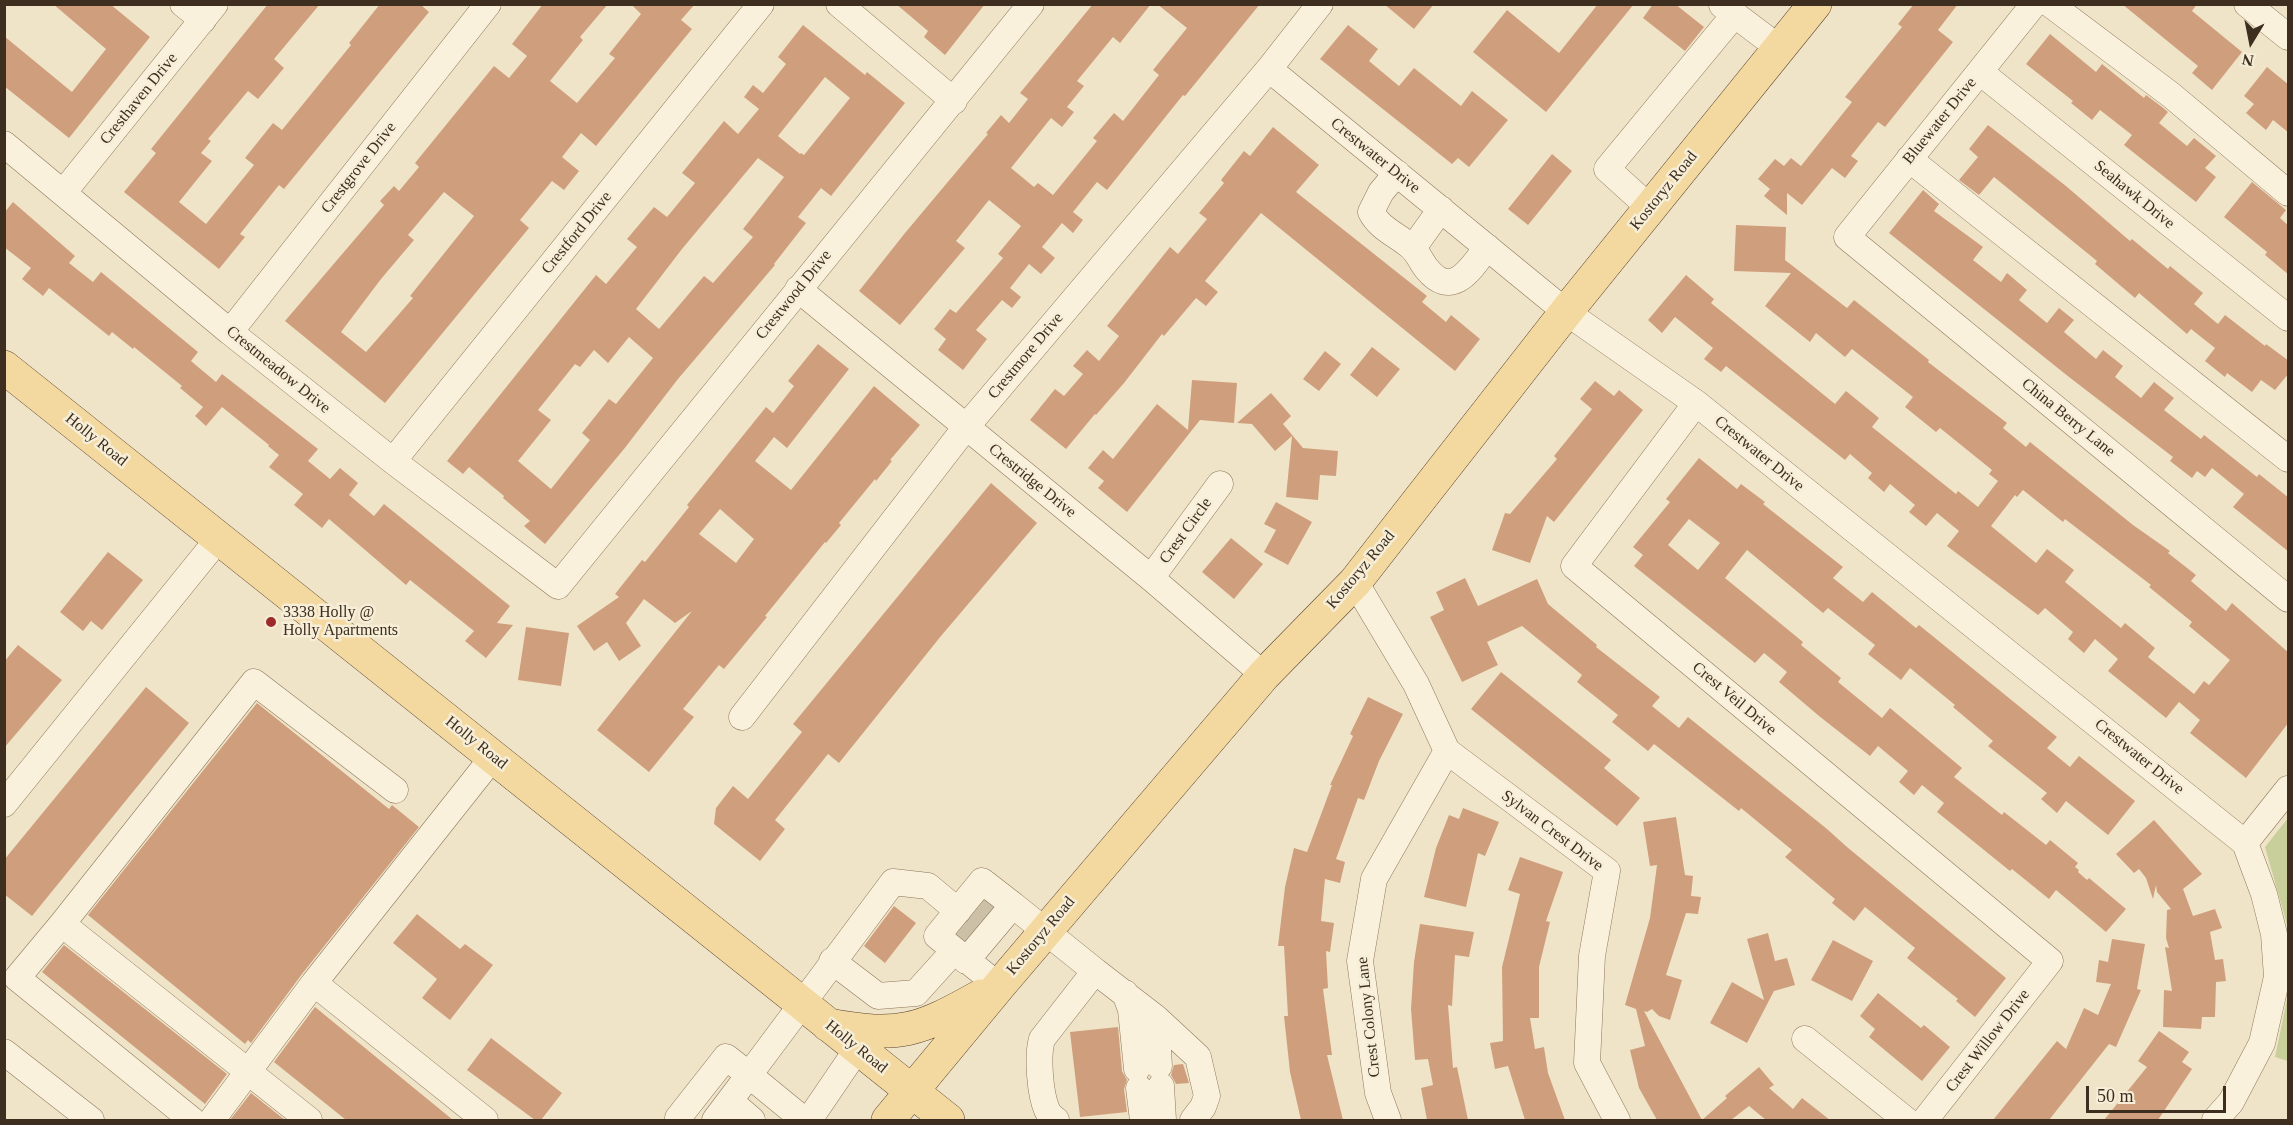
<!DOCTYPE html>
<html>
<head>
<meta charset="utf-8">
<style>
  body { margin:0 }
  #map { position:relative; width:2293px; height:1125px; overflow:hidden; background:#f0e4c8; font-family:"Times New Roman",serif }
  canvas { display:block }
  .frame { position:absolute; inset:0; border:6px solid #3d2e20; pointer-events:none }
  .north { position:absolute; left:2221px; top:12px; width:60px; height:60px; -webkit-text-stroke:4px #f7eed8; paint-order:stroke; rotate:190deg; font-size:16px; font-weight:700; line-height:24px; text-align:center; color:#3d2e20 }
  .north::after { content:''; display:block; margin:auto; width:21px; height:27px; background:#3d2e20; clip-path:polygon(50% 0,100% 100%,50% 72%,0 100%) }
  .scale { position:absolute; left:2086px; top:1086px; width:140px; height:27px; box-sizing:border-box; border:3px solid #3d2e20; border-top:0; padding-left:8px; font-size:18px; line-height:21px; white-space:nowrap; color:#3d2e20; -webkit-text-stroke:4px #f7eed8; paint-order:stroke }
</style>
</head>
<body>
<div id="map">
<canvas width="2293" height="1125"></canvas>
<div class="frame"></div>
<div class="north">N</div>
<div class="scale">50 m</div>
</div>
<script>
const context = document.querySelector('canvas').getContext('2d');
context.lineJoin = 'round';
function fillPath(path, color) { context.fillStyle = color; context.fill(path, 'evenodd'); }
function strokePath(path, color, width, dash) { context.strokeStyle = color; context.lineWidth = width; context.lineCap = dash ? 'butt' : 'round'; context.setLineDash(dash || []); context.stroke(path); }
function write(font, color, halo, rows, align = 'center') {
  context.font = font + ' "Times New Roman",serif'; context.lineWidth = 5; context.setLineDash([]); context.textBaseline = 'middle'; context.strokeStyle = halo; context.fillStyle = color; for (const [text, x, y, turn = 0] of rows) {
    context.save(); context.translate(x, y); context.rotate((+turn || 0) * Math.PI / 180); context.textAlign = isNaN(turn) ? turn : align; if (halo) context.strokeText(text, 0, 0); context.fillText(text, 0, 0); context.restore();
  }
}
fillPath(new Path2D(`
  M2288,818v110l-23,-81z
  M2288,995v66l-13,-4z`), '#c9cf9b');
fillPath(new Path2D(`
  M53,4h57l40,33 -81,101 -65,-52v-50l68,56 34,-43z
  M268,4h52l-46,55 10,9 -26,31 -10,-8 -40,48 3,2 -10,12 11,8 -33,41 27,22 48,-59 -9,-7 28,-35 9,7 69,-85 -2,-2 31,-39h40l9,8 -145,177 -5,-4 -39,49 5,3 -26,32 -95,-77 32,-39 -5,-4z
  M543,4h65l-28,33 3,3 -33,41 27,22 38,-45 -6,-4 32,-40 -10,-10h64l-14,16 11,9 -96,117 -15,-13 -19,24 17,14 -15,19 -12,-9 -32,39 9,8 -144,175 -100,-82 99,-116 -4,-4 14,-15 5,5 20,-24 -4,-4 79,-97 15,12 18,-22 -15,-12zM444,192l30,24 -64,80 3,2 -47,54 -25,-20 40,-53 33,-39 -6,-5z
  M896,4h89l-40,51 -21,-18 4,-6z
  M1093,4h58l-31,39 -7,-6 -36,44 7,5 -17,21 7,5 -12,15 -11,-9 -40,50 23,19 4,-4 15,12 44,-54 -4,-3 21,-25 9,8 36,-46 -6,-5 34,-42 -30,-24h103l-75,92 -2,-1 -76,95 -10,-8 -24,30 10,8 -10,13 -11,-10 -20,24 13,11 -14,16 -12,-10 -19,24 11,9 -9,11 -10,-8 -26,30 11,9 -24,31 -25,-20 8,-11 -12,-10 16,-20 6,4 47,-55 -5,-4 23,-28 -32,-26 -33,41 9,7 -65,77 -41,-34 46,-58 83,-99 -2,-1 15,-18 8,8 19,-24 -8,-6z
  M1384,4h50l-20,25z
  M1598,4h36l-88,108 -73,-60 34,-42 52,43z
  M1653,4h22l29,23 -19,24 -42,-33z
  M1914,4h44l-20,26 15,12 -68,85 -7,-5 -27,34 7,5 -13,17 -13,-10 -30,37 -15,-12v22l-23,-19 6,-7 -12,-10 17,-20 9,7 7,-8 10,8 51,-64 -7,-5 57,-70 -4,-3z
  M2122,4h75l-5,7 50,41 -30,38 -20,-17 6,-7z
  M803,25l62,50 2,-3 38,31 -74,93 -10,-8 -23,29 8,6 -32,41 1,1 -97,114 -54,70 -79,95 -21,-18 6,-5 -27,-23 1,-2 -35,-29 -6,7 -16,-13 149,-186 10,9 31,-37 -10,-8 27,-32 13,10 28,-34 -13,-10 42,-52 14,13 21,-25 -15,-12 9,-12 10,8 23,-29 -8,-7zM825,77l25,21 -46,57 -3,-2 -1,1 -22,-18zM758,158l26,19 -41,52 10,8 -40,46 -9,-7 -45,53 -23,-20 46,-60zM629,337l24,21 -37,46 -7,-5 -27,34 8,7 -39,49 -33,-28 33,-41 -13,-10 37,-46 5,3 14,-17 14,13z
  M1348,25l30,24 -9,12 30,25 15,-18 47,38 11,-15 36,29 -39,47 -11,-9 -6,6 -132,-105z
  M2050,34l46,38 6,-8 42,34 2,-3 16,12 6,5 -9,11 28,23 7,-8 22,18 -11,12 11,9 -20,25 -72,-57 8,-10 -32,-25 -8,10 -21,-17 2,-2 -47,-37z
  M2267,67l22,18v48l-16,-13 -7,10 -20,-17 8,-9 -10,-8z
  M1988,125l78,61 64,55 2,-2 36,30 2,-3 33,27 -9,11 24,20 7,-9 40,31 1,-2 23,17v12l-14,17 -14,-10 -9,12 -25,-19 -2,4 -20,-16 10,-13 -24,-19 -4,5 -48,-41 -4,5 -40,-34 2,-3 -103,-84 -15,18 -20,-15 19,-23 -9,-8z
  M1273,127l46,38 -23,27 131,104 -5,6 24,20 5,-7 29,24 -25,32 -194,-158 -56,68 13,11 -12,14 -10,-8 -32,38 -2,-2 -38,49 -28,32 -1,-1 -29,35 -36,-29 25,-31 9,7 19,-22 -10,-8 14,-16 12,11 20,-25 -12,-10 63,-79 8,7 29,-35 -8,-6 25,-30 -3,-3 23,-29 6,5z
  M1552,154l20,17 -44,54 -20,-16z
  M2252,182l34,28 -6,8 9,8v49l-24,-20 2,-3 -43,-35z
  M1923,190l16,14 -5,7 49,36 -10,13 28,22 6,-9 20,17 -8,10 28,23 12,-15 15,12 -10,12 32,27 7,-9 20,16 -8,11 26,21 13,-16 20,16 -10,12 37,29 3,-4 53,42 2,-3 30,24v54l-56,-45 11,-13 -32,-26 -7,9 -8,-6 -5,7 -22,-17 3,-4 -104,-80 -180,-144z
  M13,202l62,54 -6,7 24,19 8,-10 97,80 -7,9 25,21 6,-8 96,75 -10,12 22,18 10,-11 18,15 -9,12 25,21 10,-12 126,102 -13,17 16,2 -27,33 -21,-17 9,-10 -64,-51 -4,5 -77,-66 -7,9 -28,-23 9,-11 -34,-27 10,-12 -11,-9 1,-1 -47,-38 -16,19 -11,-10 8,-9 -23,-19 2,-2 -48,-39 -1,2 -21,-17 -3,4 -60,-48 -6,8 -21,-17 9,-11 -27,-21v-34z
  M1736,225l50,2 -1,33 62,48 7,-8 75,60 -1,2 79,61 -4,5 23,19 4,-5 103,83 37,26 -2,2 28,22 -5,6 35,30 6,-8 57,50v69l-43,56 -56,-45 10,-13 -21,-18 -13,16 -58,-47 10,-12 -23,-20 -11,14 -16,-14 5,-7 -28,-24 -7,7 -91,-69 12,-15 -22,-18 -11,13 -17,-14 6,-7 -25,-21 -6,8 -16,-14 4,-5 -22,-19 -5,6 -119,-94 -5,6 -17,-13 9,-11 -38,-31 -13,16 -14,-13 38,-45 28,24 -3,4 124,101 11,-13 33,27 -7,9 84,67 2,-3 20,16 20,-26 -9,-7 3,-4 -52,-42 -4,4 -31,-25 8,-10 -61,-48 -7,8 -29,-24 -6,9 -45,-36 26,-33 -57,-2zM2023,490l40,32 2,-3 86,66 -2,2 43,35 -3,4 41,34 -21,25 -5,-4 -10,13 -46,-37 7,-9 -30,-25 -4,5 -56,-46 9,-12 -27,-21 -11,14 -45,-37 24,-31 2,2z
  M818,344l31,25 -62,79 -13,-11 -19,24 36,29 83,-104 46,39 -30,35 2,1 -16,20 -1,-2 -36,44 2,2 -15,18 -1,-1 -60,74 2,1 -43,52 -5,-4 -36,44 11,8 -45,55 -52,-42 95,-119 -17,12 -31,-24 -18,24 15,23 -22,15 -12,-19 -13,9 -17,-25 42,-29 -4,-3 27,-34 3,2 44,-55 -2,-2 79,-98 7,6 21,-27 -6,-5zM720,509l34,30 -18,24 -37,-29z
  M1372,347l28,22 -23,28 -27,-22z
  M1325,351l16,13 -22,27 -16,-12z
  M1192,380l45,3 -3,40 -34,-3 -73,92 -29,-24 6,-7 -16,-13 15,-18 10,9 44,-55 31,26z
  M1595,381l19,15 5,-6 24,20 -89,112 -7,-6 -17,47 -38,-13 13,-37 5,1 47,-55 -3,-3 38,-47 -12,-10z
  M1271,393l20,23 -8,8 20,24 35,3 -2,25 -16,-1 -2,25 -32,-3 6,-61 -17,15 -23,-27 -15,-1z
  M1699,458l38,31 4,-5 24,18 -2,2 80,63 -10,11 30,24 9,-10 44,36 3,-3 138,112 -10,11 23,19 9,-11 56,45 -27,34 -42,-34 -9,12 -16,-14 6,-6 -59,-47 5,-5 -40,-34 2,-2 -45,-37 -9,12 -33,-26 7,-9 -47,-37 -5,5 -76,-63 -22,28 78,64 -2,3 40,33 -3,4 44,36 8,-10 72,60 -8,9 48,38 2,-3 42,33 4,-5 28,23 -3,4 4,3 -1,2 9,8 2,-2 37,31 -20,23 -50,-42 -7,9 -37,-30 -2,2 -73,-59 7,-9 -22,-18 -8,10 -15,-13 9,-11 -30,-25 -8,10 -51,-40 -40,-34 8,-10 -23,-19 -9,10 -121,-97 9,-11 -10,-8 37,-45 -4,-3zM1689,519l31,24 -22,27 -30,-25z
  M991,483l46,40 -96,113 -102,127 -11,-9 -53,66 10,9 -25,32 -46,-37 2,-16 17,-22 15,13 54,-67 -9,-8z
  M1276,502l36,20 -24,43 -24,-13 12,-22 -12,-6z
  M1231,538l32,26 -29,35 -32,-27z
  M108,552l35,28 -41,50 -11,-9 -8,10 -23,-19z
  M1465,578l13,28 59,-27 11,25 49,41 -1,2 64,50 -8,9 27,22 9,-11 139,112 20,18 159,131 -31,39 -19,-16 2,-2 -51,-41 8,-10 -50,-41 -11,14 -22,-18 3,-4 -50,-42 7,-7 -51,-42 -2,3 -85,-67 -6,7 -36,-29 6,-7 -41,-33 5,-7 -60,-49 -35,16 11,23 -36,17 -32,-65 14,-7 -8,-18z
  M526,627l43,6 -8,53 -43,-6z
  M18,645l44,35 -58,68v-86z
  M1501,672l110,88 -7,8 36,30 -23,28 -146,-117z
  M146,687l43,36 -157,193 -28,-22v-34z
  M1368,697l35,17 -24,47 -15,39 -6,-2 -22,61 9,3 -5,21 -15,-4 -4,42 13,2 -4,29 -4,-1 2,37 -5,1 9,66h-5l16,65h-42l-11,-48 -6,-56h4l-4,-70h-6l7,-59 9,-39 13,4 25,-67h-2l23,-49 -3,-2z
  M257,703l132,106 3,-4 27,22 -117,147 -51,69 -3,-3 -3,4 -157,-129z
  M1463,808l36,14 -14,34 -7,-3 -12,54 -42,-10 12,-49 13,-33 10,4z
  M1676,817l9,58 8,1 -2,20 10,1 -3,17 -12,-1 -20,62 16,5 -12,40 -11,-4 -7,-7 -5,3 -3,-1 58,109 25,-22 -2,-2 34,-29 15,18 -5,3 24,21 9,-11 28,22h-64l-17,-14 -18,14h-74l-18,-32 -9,-38 15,-4 -9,-37 -11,-4 25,-87 7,-53 -7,1 -7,-44z
  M2154,820l48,54 -19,15 10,27 22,-7 7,19 -12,4 5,28 8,-1 3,22 -10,1 -1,35h-13l-1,12 -38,-2 1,-37 8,1 -7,-44 4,1 -3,-10 1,-28 4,-1 -14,-17 -1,-7 -3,14 -7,-21 -7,-9 -5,4 -18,-19z
  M1520,857l43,15 -17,49 4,1 -11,45v51h-9l5,31 9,-2 4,26 17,47h-40l-17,-54 -13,3 -5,-26 13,-2 -1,-74 18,-73 -12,-4z
  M984,902l7,5 -26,32 -7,-5z
  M894,906l22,17 -31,40 -21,-17z
  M417,914l43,35 5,-5 28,21 -43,55 -28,-22 15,-19 -44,-36z
  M1420,924l54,8 -5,25 -14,-2 -3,51 -4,-1 5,63 4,-1 11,53h-41l-6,-32 12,-3 -5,-26 -13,1 -4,-51 3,-47z
  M1768,933l7,28 12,-3 8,27 -21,6 -27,52 -37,-20 22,-41 32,18 -17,-61z
  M2112,939l33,5 -8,45 4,1 -25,57 -7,-3 -60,76h-56l64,-79 9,8 18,-41 14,7 13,-31 -15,-2 3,-22 9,2z
  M1833,940l40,21 -21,40 -41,-21z
  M64,945l163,129 -22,30 -163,-132z
  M1878,993l43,35 3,-3 26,22 -28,34 -53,-44 6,-8 -15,-13z
  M315,1007l138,113h-107l-72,-58z
  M1118,1027l4,44 5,9 -3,9 3,23 -47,5 -10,-85z
  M2159,1031l30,21 -7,10 10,7 -34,51h-54l43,-53 -9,-6z
  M491,1038l71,55 -21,27h-6l-68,-50z
  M1183,1064l6,19 -13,1 -5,-9 3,-10z
  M251,1093l34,27h-55z`), '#cf9f7d');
strokePath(new Path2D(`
  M976,903l17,13
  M960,923l16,13`), '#ccc0a6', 26, [26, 13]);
const minor = new Path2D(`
  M183,4l20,16
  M839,4l115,97
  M2034,4l-187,233 441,362
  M2050,4l121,91 117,98
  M2247,4l41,33
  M1722,5l57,43
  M1269,69l297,243 130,91 549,440
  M1980,72l308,246
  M4,144l226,188 163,129 165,125 473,-582
  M1909,159l379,300
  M1397,173l-16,19 -10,20c8,16 26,23 39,34 8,6 11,16 17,23 25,31 44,0 60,-22
  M63,193l152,-189
  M1650,208l-43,-39 128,-155
  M1413,248l28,-39
  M798,289l353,289 113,97
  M230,332l258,-328
  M1696,403l-122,163 476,395 -125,159
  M393,461l368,-457
  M1151,578l69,-94
  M1355,582l61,102 31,67 160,120 -15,85 -5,107 30,57
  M742,717l224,-290 303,-358 51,-65
  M4,804l215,-266
  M2245,843l43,-54
  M62,924l192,-242 141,108
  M832,961l46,35 38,-3 37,-41
  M966,961l47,-56 82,66 -53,68c-5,17 -2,55 5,71 2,5 5,7 9,10
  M1095,971l61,47 42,39 9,39 -4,11 -10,13
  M999,986l-62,-50 45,-55 31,24
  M1125,993l6,17 6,59
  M1156,1018l3,48
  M1805,1039l101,81
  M4,1052l87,68
  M1161,1086l2,34
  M1139,1088l4,32
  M730,1101l22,19
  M192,1120l-175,-142 45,-54 247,196
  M212,1120l102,-137
  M485,1120l-171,-137 179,-226
  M681,1120l-3,-2 48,-61 23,18 -34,45
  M804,1120l-55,-45 144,-193 35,4 30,25
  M809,1120l49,-72
  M1388,1120l-10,-27 -18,-132 14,-82 73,-128
  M2215,1120l16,-18 31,-59 15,-66 -3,-43 -10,-40 -19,-51`);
const major = new Path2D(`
  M4,367l944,753
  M828,1025c73,13 90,6 153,-29
  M888,1120l111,-134 265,-311 91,-93 211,-270 249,-308`);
strokePath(minor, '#8d765c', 27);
strokePath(major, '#5b4430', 34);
strokePath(minor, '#faf1dc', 26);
strokePath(major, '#f3d9a0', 33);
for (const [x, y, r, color] of [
  [271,622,6,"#9e2a2b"]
]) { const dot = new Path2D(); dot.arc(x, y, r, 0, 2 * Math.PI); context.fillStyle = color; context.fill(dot); strokePath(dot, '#f7eed8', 2); }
write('16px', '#3d2e20', '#f7eed8', [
  ["Cresthaven Drive",139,99,-51],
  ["Bluewater Drive",1940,121,-51],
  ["Crestwater Drive",1375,156,39],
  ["Crestgrove Drive",359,168,-52],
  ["Kostoryz Road",1664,191,-51],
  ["Seahawk Drive",2134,195,39],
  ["Crestford Drive",577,233,-51],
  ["Crestwood Drive",794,295,-51],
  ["Crestmore Drive",1026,356,-50],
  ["Crestmeadow Drive",278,370,39],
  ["China Berry Lane",2068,418,39],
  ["Holly Road",96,440,39],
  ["Crestwater Drive",1759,454,39],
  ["Crestridge Drive",1032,481,39],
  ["Crest Circle",1186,531,-54],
  ["Kostoryz Road",1361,570,-50],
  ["Crest Veil Drive",1734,699,40],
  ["Holly Road",476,743,39],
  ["Crestwater Drive",2139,757,39],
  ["Sylvan Crest Drive",1552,831,37],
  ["Kostoryz Road",1041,936,-50],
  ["Crest Colony Lane",1369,1017,-96],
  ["Crest Willow Drive",1988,1041,-52],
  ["Holly Road",856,1047,39]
]);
write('16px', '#3d2e20', '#f7eed8', [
  ["3338 Holly @",283,613],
  ["Holly Apartments",283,631]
], 'left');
</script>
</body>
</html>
